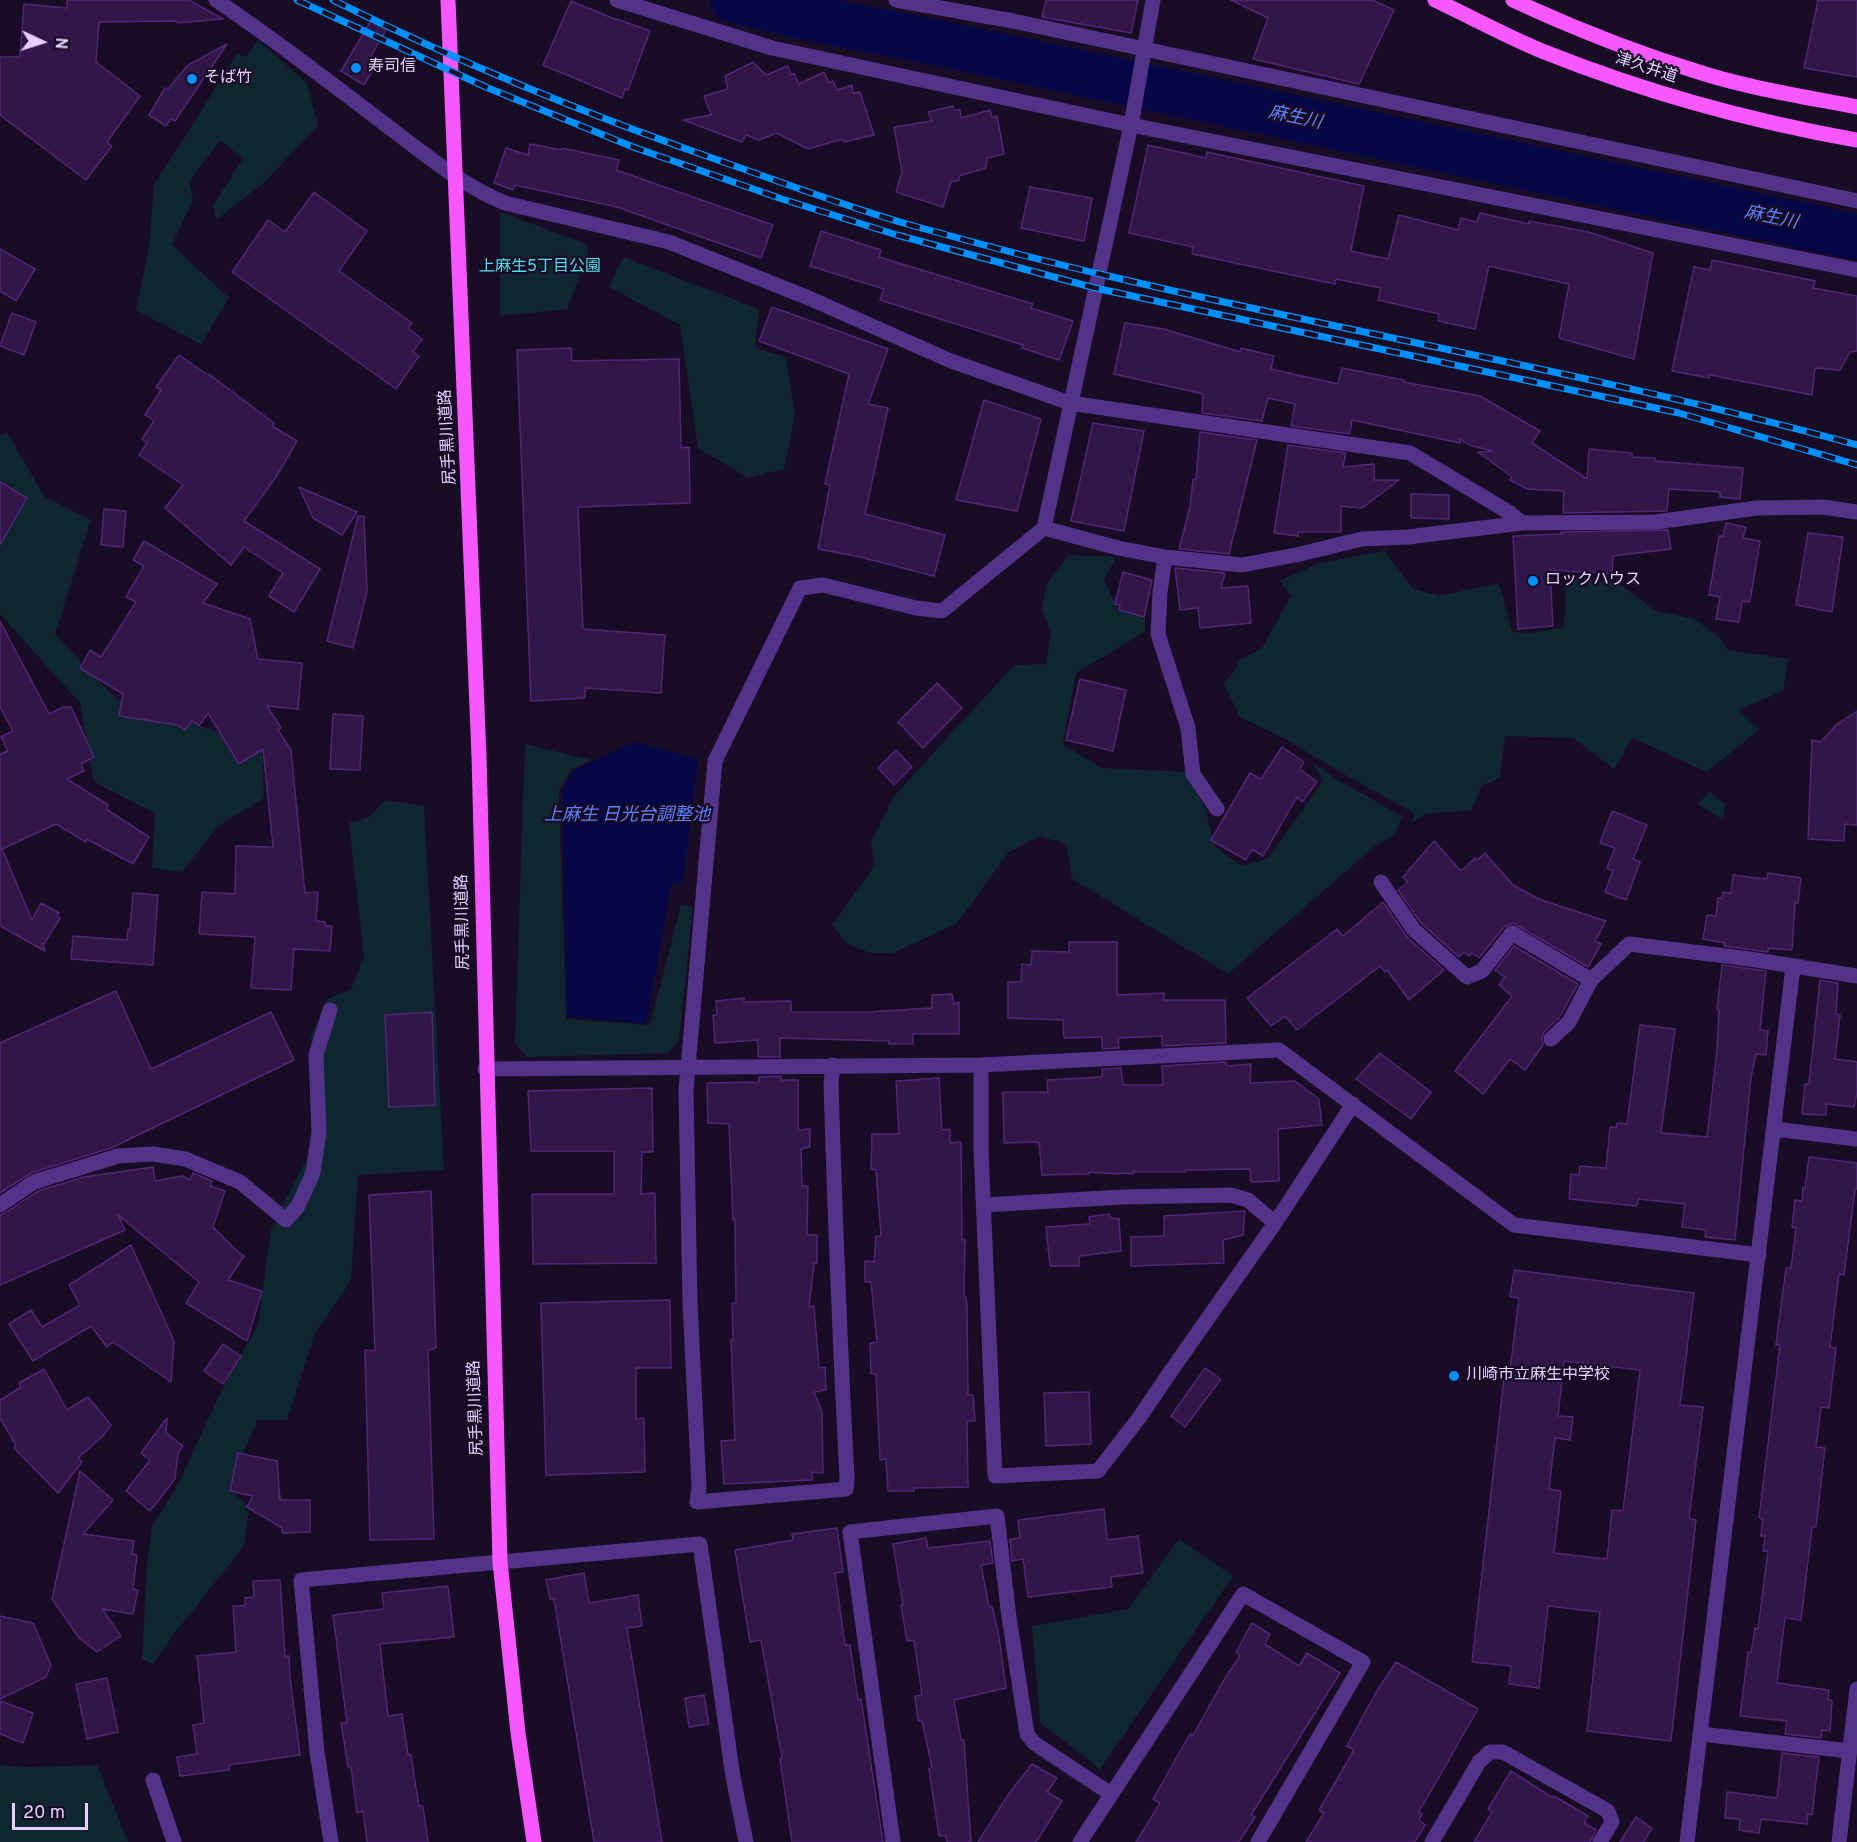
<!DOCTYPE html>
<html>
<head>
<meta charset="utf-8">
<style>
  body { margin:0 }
  #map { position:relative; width:1857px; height:1842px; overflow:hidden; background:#190c25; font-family:Overpass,sans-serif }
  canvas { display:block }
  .north { position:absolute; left:12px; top:12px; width:60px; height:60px; -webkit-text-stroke:4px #190c25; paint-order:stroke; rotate:94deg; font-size:16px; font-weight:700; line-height:24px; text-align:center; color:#e5d0ff }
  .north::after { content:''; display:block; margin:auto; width:21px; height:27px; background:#e5d0ff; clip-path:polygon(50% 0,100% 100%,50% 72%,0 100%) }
  .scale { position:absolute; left:12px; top:1803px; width:76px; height:27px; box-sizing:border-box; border:3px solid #e5d0ff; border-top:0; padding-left:8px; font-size:18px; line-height:21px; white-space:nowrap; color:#e5d0ff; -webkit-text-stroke:4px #190c25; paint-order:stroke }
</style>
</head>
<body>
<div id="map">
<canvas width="1857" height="1842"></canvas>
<div class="north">N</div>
<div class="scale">20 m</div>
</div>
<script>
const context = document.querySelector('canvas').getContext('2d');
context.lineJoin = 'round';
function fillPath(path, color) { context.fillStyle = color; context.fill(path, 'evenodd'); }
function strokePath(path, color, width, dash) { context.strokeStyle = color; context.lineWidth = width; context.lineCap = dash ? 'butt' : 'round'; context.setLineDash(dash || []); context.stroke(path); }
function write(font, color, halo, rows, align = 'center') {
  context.font = font + ' Overpass,"Noto Sans JP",sans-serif'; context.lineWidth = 4.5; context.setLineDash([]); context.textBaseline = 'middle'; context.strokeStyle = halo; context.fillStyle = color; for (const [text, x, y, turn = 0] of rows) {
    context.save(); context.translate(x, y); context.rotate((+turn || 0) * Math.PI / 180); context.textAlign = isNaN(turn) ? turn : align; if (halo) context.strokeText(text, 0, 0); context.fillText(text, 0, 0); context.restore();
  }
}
fillPath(new Path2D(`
  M258,40l49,43 11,42 -53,57 -49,38 -3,-15 30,-46 -23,-19 -31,42 4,17 -21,46 57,53 -28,46 -65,-34 13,-62 5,-63 83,-131 10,3z
  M500,212l87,32 1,10 -21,55 -67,7z
  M623,257l136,52 -4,39 31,9 9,58 -11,54 -36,9 -50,-30 -18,-123 -71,-38z
  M7,432l37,64 47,24 -36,114 61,65 146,47 2,52 -46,28 -36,46 -30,-4 3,-55 -61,-31 -14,-79 -80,-89v-177z
  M1385,551l27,37 27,8 60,-13 13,49 19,1 33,-6 2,-49 46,3 8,3 34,26 42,10 23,17 9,13 61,9 -6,32 -44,19 20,20 -52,42 -75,-34 -18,31 -41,-31 -68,-2 -5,41 -9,5 -9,3 -11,26 -44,2 -15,10 3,-9 -73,-41 -53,-32 -49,-24 -17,-35 7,-5 10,-17 22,-12 29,-52 -11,-15 39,-18z
  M1068,555l48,2 -12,23 13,27 28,8v17l-69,41 -13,71 38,24 84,4 20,36 10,39 27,19 26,-8 55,-77 -10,-18 25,17 64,36 -7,18 -21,13 -146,127 -156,-95 -6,-35 -26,-8 -32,17 -51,70 -48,23 -17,7h-22l-24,-10 -14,-18 43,-60 -4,-22 23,-47 120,-131 32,-1 5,-32 -9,-21 4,-25z
  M525,744l66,16 -20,10 -12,21 7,228 84,6 31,-120 12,1 -14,134 -10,13 -142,4 -12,-14z
  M1710,792l15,12 -2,16 -26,-16z
  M385,800l39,6 20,364 -86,5 -7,106 -37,54 -27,85h-30l-28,69 20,17 -5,40 -70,88 -21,30 -11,-5 5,-93 5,-40 26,-41 43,-94 37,-66 13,-96 40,-79v-113l16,-38 24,-9 13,-34 -15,-133 19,-5z
  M1179,1539l54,37 -133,193 -60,-46 -8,-97 96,-17z
  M0,1765l28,2 69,-2 31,77h-128z`), '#0f2630');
fillPath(new Path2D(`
  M634,742l64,17 -15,124h-11l-26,141 -79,-8 -5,-224 11,-21z`), '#050746');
strokePath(new Path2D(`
  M733,0l71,17 130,25 923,195`), '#050746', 46);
const building = new Path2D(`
  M67,0h122l34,19 -45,4 -3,-2 -76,1 -3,40 44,34 -33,46 5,4 -26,34 -86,-65v-58h20l4,-53 43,4z
  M1046,0h92l-7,33 -89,-16z
  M1231,0h141l22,10 -35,74 -106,-25 15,-41z
  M1818,0h39v77l-53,-9z
  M571,1l46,19v-1l33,12 -22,59 -3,-1 -3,9 -79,-33z
  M372,19l15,9 -19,34 7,4 -11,19 -23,-14z
  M227,44l-52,77 -4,-2 -5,7 -17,-11 16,-27 3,1 20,-24z
  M753,62l13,13 22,-9 3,9 3,-2 5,11 25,-12 5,11 4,-2 4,9 15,-5 1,8 7,-1 14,43 -30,7 -1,-3 -35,10 -31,-16 -18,7 -13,-5 -4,7 -59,-22 28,-5 -7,-19 24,-7 -3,-13z
  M953,106l1,4h6l1,8 29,-8 2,8 5,-2 7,38 -17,4 -1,10 -27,8v4l-8,2 -8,25 -47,-15 6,-20 -8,-45 38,-6 -4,-9z
  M530,144l31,6 1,-2 57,12 -3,10 157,55 -12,33 -144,-51 -102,-22 -2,5 -19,-7 12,-35 22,7z
  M1148,145l58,13 1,-6 157,34 -13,65 37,8 11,-44 59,15 3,-12 16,4 3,-9 49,11v-3l59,11 65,21 -19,106 -75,-21 10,-54 -80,-18 -14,63 -37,-8 1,-7 -61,-14 3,-12 -45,-9 -1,5 -143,-30 1,-7 -64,-14z
  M1030,187l62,11 -8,43 -63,-13z
  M314,192l53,39 -28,40 73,52 -4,5 14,11 -9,13 6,4 -23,33 -164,-117 36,-52 17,12z
  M821,231l60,19 -2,7 154,47 -2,4 42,13 -14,39 -37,-12 1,-3 -143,-45 4,-11 -74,-23z
  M0,249l35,20 -19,32 -16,-10z
  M1712,260l103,21 -2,7 44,8v55l-7,1 -10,18 -25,-2 -3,27 -102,-20 -1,3 -37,-7 22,-104 16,3z
  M772,307l116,42 -20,55 20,4 -23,106 80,21 -11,41 -78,-20 -38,-7 12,-64 -5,-1 24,-110 -90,-33z
  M12,313l24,9 -12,33 -24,-9z
  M1125,323l39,6 76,23 1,-4 33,8 -3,13 67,15 4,-16 62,12v2l76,14 60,35 -8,12 55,36 2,-30 43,4v4l23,1v3l88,7 -3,31 -20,-2v-5l-51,-3 -2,22 -104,2 1,-22 -37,-2 -17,-9 2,-3 -34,-25 15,-1 -24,-6 -9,-6v4l-108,-23 -2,14 -59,-8 4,-22 -27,-6 -6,23 -60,-8 1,-19 -89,-20z
  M571,348l1,13 107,-2 2,89 8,-1 1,56 -112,4 5,122 82,6 -4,58 -76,-5v10l-54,3 -14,-351z
  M179,355l29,20 1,-1 65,49 -2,3 25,15 -21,36 -32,44 76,48 -26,43 -25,-16 14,-23 -39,-26 -13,18 -66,-57 18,-23 -44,-30 8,-12 -5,-4 12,-18 -9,-6 16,-25 -5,-3z
  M984,400l57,19 -24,92 -61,-11z
  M1093,423l51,8 -20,100 -53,-10z
  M1200,432l57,8 -28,114 -50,-5 11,-42 3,-28h3z
  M1288,445l58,8 -3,14 31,-3v16h25l-37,28 -21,-2v26h-43v4l-24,-3z
  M0,482l27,16 -27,47z
  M299,487l58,25 -15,23 -29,-17z
  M1411,494l38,1v24l-38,-1z
  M104,509l22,2 -3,36 -22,-2z
  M358,516h6l3,75 -14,57 -26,-7z
  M1726,523l20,4 -3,11 17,3 -10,61 -8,-1 -3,21 -23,-3 4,-22 -11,-2 10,-59h4z
  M1668,530l3,19 -58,7 -1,18 -62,-4 3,56 -35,3 -5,-93 48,-2v-2z
  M1808,533l35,4 -11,75 -36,-7z
  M144,541l73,43 -14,19 47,16 8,40 44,4 -4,46 -31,-3 14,22 -3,2 13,20 14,143 13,-1 -2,29 9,1v4h7l-2,25 -36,-2 -3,41 -40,-2 4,-51 -56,-3 3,-42 33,2 1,-48 37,1 -10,-98 -24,15 -31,-51 -9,13 -7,-5 -7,9 -7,-5 -59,-9 4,-22 -43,-26 10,-18 11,7 35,-55 -10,-5 18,-31 -11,-6z
  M1175,568l50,5 -4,15 27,-2 3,37 -51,5 -2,-20 -18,2z
  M1123,572l29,8 -8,37 -25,-7 1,-5 -5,-1z
  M0,621l49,93 14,-7h8l23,50 -13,7 3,7 -17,8 41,26 -2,4 43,28 -16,27 -46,-25 -1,3 -30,-18 -54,25 30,71 9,-17 18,10 -2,3 3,2 -16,26 -2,-1 3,8 -45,-25v-172l8,-3 -7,-14 12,-6 -13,-24z
  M1080,679l46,11 -13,61 -47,-11z
  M937,683l25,25 -39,40 -25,-26z
  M1857,711v114l-12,-1 -1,17 -36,-2 4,-99 9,2 15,-17z
  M333,714l30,2 -3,54 -30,-1z
  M1282,747l22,15 -4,7 17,13 -15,20 -5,-5 -34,59 -11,-7 -6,11 -35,-20 39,-67 11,6z
  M896,750l16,17 -18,18 -16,-17z
  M1612,811l35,14 -14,34 7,3 -14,38 -21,-8 8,-21 -6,-3 8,-20 -15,-5z
  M1434,841l27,30 14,-13 2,2 8,-7 28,32 28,15 65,21 -11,20 6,3 -13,23 -75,-44 -9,4 -25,31 -7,-5 -3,3 -5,-4 -5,5 -38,-34 -23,-33 10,-8 -5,-5z
  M1768,873l33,5 -3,25h-3l-3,47 -24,-2v4l-44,-6 1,-3 -22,-4 4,-24 9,1 2,-18h4l1,-6 8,1 2,-18 34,4z
  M133,893l25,2 -5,70 -82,-6 2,-23 54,4 1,-11h2z
  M1383,902l24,35 37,33 -35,30 -22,-30 -2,2 -5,-6 -83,64 -12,-14 -14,10 -24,-28 90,-69 6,7z
  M1069,942h48v53l47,-2v7h61l1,43 -64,3v-10l-44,2 1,10 -17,1v-12l-38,1 -1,-18 -55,-2v-36h13l1,-18 9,1 1,-14 37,1z
  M1514,946l64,38 -19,34 -15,14 -2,5 1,8 -18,25 -15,-11 -27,35 -28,-23 57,-75 -13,-11 6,-8 -10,-7z
  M1722,965l44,6 -6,59 8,1 -2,24 -10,-1 -5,23 -16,163 -30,-3 1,-7 -24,-3 3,-23 -47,-5 -1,7 -68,-7 2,-25 8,1 1,-9 26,2 4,-41 6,1 1,-5 10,1 13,-99 35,4 -14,104 46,4 10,-87 2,-40h-2z
  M1820,980l18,3 -2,31 4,1 -5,44 22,3v30l-3,15 -28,-3v11l-24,-1 3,-30h4z
  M116,991l35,78 120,-57 23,48 -183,88 -80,25 -31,20v-150z
  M952,994l2,10 5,-2v32h-46v10h-24v-3l-109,-3v19h-22v-17l-43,3 -2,-28h4l-1,-14 28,-3v4l47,-1v11h78l63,-4v-13z
  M432,1012l3,93 -46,2 -4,-92z
  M1380,1053l51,39 -20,27 -55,-40z
  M1226,1062v4l25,-2 -1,19 45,-2 24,18 3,26 -44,4 1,52 -28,1 -1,-13 -65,1v2h-51v2l-15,-1v1l-31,-2 1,2 -47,1 -3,-33 -35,1 -1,-51h45l-1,-12 55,-3v-8l19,-1 2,17h40l-1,-19z
  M781,1076v4h17v50l12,-1v18l-9,2 1,37h6l-1,49h10v28h-3l-5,44 5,-1 5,62 6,-1 1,23 -12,2 8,20 1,61 -11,-1v8l-88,4 -3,-43 14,-1 -4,-100 2,-1 -1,-36h4l-1,-84 -2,1 -4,-96 -21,-1 -1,-40 52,-1v-5z
  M939,1078l3,52 8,-1v14l11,-1 1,98h3l-1,56 2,1 1,9 1,89h5l2,26h-8l1,66 -54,1v3h-26l-2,-32 -6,1 -4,-86h-5l-1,-31 7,-1 -6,-60h-6v-21l9,1 2,-26h5l-5,-66 -5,-1 1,-35h27l-3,-53z
  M652,1088l1,64h-11l-1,42 14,-1 1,70 -123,1 -1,-70h82v-43h-83l-3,-60z
  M1809,1157l48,6v26h-2l-11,86 -5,-1 -9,73 6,1 -7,60 -8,-1 -5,40 9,1 -9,79h-4l-11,93 -16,-2 -8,65 52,7 -1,9 4,2 -2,30 -8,-1 -1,8 -36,-4 2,-13 -47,-5 8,-64 3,1 4,-25 3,1 10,-78h-5l2,-15h-4l2,-17 -4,-1 21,-173h-4l3,-24 7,-53h5l5,-40 -4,-1 3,-27 7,1 1,-14 2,1z
  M153,1167l2,14 27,-5 8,4 3,-7 19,8 -2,5 15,5 -12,36 23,23 8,6 -16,24 34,11 -15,50 -61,-38 13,-21 -81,-67 7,15 -125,55v-70l5,-2 33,-22 46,-14z
  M431,1191l5,157 -8,2 6,189 -64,1 -5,-190 10,1 -6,-156z
  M1245,1211l-2,24 -20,5 1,23 -93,3v-29l33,-1v-20z
  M1109,1214l2,4 8,1 2,32 -42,5v10h-29l-4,-39 44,-3 -1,-7z
  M131,1245l43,96 -3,41 -58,-40 -6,5 -16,-21 -58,35 -24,-37 22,-14 11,17 38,-22 -11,-20z
  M1514,1270l180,23 -14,112 23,2 -14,112 7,1 -25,221 -84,-10 13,-119 -52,-6 -9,82 -30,-4 2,-18 -39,-4 32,-284h5l10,-80 -9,-1zM1564,1361l76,9 -17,141 -11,-1 -5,49 -53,-6 7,-62 -12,-2 6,-51 15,2 3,-23 -15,-1z
  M670,1300l1,68h-35v51l8,-1 1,54 -99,3 -5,-172z
  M223,1344l18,12 -18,28 -19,-13z
  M1205,1368l16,11 -36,48 -14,-11z
  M44,1369l23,41 21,-13 23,28 -8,11 -25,22 4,4 -24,31 -44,-45 2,-3 -16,-27v-18l21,-13 -2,-4z
  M1089,1392l2,52 -45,2 -2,-53z
  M167,1418l-1,15 17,13 -5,7 -3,26 -25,32 -24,-20 24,-31 -9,-7z
  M238,1453l39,8 3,39h30v32l-28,1v-5l-35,-21 6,-11 -23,-5z
  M80,1471l33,29 -30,34 51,7 -2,13 5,1 -4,34 5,1 -5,24 -31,-5 19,27 -24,16 -18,-14 -27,-39z
  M1104,1509l3,31 31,-4 5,37 -32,4 1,10 -84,10 -5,-38 -11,2 -2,-22 10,-1 -2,-18z
  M837,1528l6,44 -8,1 10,72h5l8,55 3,-1 22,143h-91l-12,-83 2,-1 -21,-118 -11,2 -15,-92 58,-10 -1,-6z
  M926,1538l2,10 62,-7 3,22 -12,2 8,42 3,-1 7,31 7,51 -52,12 7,40h3l7,102h-24l-1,-6h-7l-10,-67 3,-2 -10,-46h-4l-3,-25 7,-1 -8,-55 -7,1 -6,-36h2l-10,-61z
  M584,1573l5,30 49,-8 4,31 -15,2 35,214h-68l-40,-243h-4l-4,-19z
  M280,1580l5,76h4l1,21 10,78 -71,10v5l-49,6 -3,-19 20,-3 -4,-29 11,-2 -7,-67 39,-4 -3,-46h12v-8l9,-1 -1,-16z
  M448,1586l6,51 -74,7 8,72 14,-2 6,40 3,1 8,51h4l5,36h-61l-4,-31 -6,2 -6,-46h-3l-7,-44h6l-14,-108 51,-6 -2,-16z
  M0,1616l33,7 18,42 -5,12 -46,22z
  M1252,1623l18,11 -5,10 34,22 8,-13 33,20 -89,142 4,2 -16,25h-103l24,-39 -7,-4 37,-65 3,1 32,-57 15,-22 -4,-4z
  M1396,1662l82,47 -59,103 3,2 -3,6 6,5 -10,17h-109l18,-29 -5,-3 35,-60 -7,-4 28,-52z
  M107,1678l11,54 -31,7 -11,-55z
  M704,1695l5,29 -20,3 -4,-29z
  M0,1701l33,12 -10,30 -23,-9z
  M1782,1753l37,4 -7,58 -4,-1 -1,10 -46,-5 -2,14 -20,-3 1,-11 -15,-1 2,-26 50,6z
  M1032,1764l25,14 -10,14 15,9 -26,41h-58l30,-47z
  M1511,1771l42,27 1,-2 34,20 -4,7 12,7 -6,12h-116l18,-30 -4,-3z
  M1636,1817l16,11 -8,14h-24z`);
fillPath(building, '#311648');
strokePath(building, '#502676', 1.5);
strokePath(new Path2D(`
  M216,0c60,40 117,85 174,128 36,27 73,58 115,75l164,39 142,57 140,62 119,42 340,50 100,60 12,10
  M617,0l155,48 359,77 726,145
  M896,0l117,21 844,180
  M1044,528l74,20 47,9 77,8 54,-10 66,-16 46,-2 114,-14 134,-1 101,-14 66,-1 34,5
  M1165,557l-5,35 -2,42 30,94 5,46 24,35
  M1381,882l33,48 53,47 15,-6 30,-38 79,47
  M1551,1039l18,-17 22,-42 38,-36 121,15 107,17
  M833,1065l-2,19c4,131 9,262 16,394l-1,11 -149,13 2,-15 -9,-184 -4,-213 29,-329 85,-173 23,-3 93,23 26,3 102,-83 87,-403 22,-125
  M981,1065v85l14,326 103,-5 41,-53 34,-50 102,-145 78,-119
  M485,1069l496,-4 298,-15 235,175 245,30
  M1774,1129l83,10
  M0,1205l34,-23 84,-26 35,-2 32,5 55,23 46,38 12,-14 15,-33 6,-41 -3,-77 14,-45
  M984,1205l138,-8 109,-2 17,5 27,23
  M1701,1734l148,17
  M153,1780l21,62
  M331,1842l-14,-90 -16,-172 399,-36 33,233 13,65
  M893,1842l-43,-310 147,-16 12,101 18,117 7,9 77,51
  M1080,1842l163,-248 120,68 -105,180
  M1432,1842l47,-80 11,-10h13l105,59 4,11 -12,20
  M1687,1842l106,-875
  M1839,1842l18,-153`), '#523389', 15);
strokePath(new Path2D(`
  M448,0l31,756 21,806 18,171 16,109
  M1435,0c36,17 71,36 107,51 102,41 207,70 315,89
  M1513,0c62,29 126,54 192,74 49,15 101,23 152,33`), '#f757ff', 15);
const rail = new Path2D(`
  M297,0l191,88 145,59 149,52 115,36 198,53 584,125 178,52
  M333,0c129,64 263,118 399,165 60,21 121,44 182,61 62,17 124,34 186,48 252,60 508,102 757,171`);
strokePath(rail, '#0090fb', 7);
strokePath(rail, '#190c25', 4.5, [14]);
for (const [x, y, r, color] of [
  [356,68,6,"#0090fb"],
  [192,79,6,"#0090fb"],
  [1533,581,6,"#0090fb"],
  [1454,1376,6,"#0090fb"]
]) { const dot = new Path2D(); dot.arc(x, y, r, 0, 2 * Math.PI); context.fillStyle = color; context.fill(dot); strokePath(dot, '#190c25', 2); }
write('16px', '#e5d0ff', '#190c25', [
  ["寿司信",368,68],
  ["そば竹",204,79],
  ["ロックハウス",1545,581],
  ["川崎市立麻生中学校",1466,1376]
], 'left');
write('16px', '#e5d0ff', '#190c25', [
  ["津久井道",1646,69,18],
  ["尻手黒川道路",449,437,-93],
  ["尻手黒川道路",464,922,-91],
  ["尻手黒川道路",477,1408,-92]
]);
write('16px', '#51dfea', '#190c25', [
  ["上麻生5丁目公園",540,268]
]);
write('italic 18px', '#5e80ff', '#190c25', [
  ["麻生川",1295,119,12],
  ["麻生川",1771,219,12],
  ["上麻生 日光台調整池",627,816]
]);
</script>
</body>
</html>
